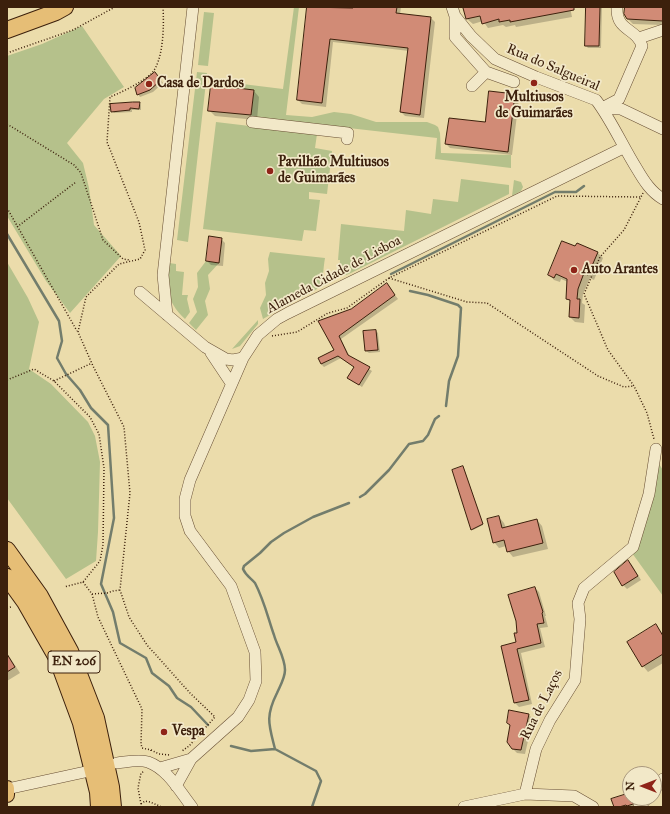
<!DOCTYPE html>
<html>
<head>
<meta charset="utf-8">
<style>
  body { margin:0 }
  #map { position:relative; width:670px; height:814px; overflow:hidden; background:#ebdcab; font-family:"IM FELL Great Primer",serif }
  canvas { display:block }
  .frame { position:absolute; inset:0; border:8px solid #3c200c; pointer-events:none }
  .north { position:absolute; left:622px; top:766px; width:40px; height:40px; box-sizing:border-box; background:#f2e8c8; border:1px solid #a9987d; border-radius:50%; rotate:270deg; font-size:11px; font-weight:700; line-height:16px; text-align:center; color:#3c200c }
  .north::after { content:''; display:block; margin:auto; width:14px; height:18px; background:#8f2418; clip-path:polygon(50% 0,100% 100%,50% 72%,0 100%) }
</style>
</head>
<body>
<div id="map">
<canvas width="670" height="814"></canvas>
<div class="frame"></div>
<div class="north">N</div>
</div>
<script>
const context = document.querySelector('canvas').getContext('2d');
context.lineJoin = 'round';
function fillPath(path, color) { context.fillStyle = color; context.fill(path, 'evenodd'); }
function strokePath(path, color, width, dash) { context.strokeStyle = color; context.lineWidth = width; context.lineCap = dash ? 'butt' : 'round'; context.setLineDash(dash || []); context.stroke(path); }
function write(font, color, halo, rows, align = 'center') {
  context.font = font + ' "IM FELL Great Primer",serif'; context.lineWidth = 3.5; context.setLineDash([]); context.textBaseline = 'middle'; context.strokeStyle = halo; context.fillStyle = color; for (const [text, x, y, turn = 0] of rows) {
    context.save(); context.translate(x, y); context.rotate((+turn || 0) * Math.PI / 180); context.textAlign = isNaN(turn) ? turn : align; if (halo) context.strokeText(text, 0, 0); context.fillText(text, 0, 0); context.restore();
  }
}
fillPath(new Path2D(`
  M294,7h5l-13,108 26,2 22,-5 17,2 25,8h51l8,3 3,2 2,6 1,20 70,2v13l-76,-9 2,-21 -186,-21 3,-27 -44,-5v-5l73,9z
  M204,12l10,1 -6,53 -10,-1z
  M82,26l42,61 -20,12 -37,44 16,20 6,25 5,37 27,31 -51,57 -24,-32 -39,-65v-160l35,-12z
  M197,72l10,1 -19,169 -11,-2z
  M216,122l101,12 -2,14 17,3 -5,43 -18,-2v7l11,1 -4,31 -12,-1 -2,11 -99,-12z
  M461,179l48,6v9l-158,79c-4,2 -8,4 -12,0l1,-13h-2l3,-36 63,7 2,-21 25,4 2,-15 25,3z
  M514,180l7,2 2,5 -2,4 -9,5z
  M270,252l55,6c-2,10 -1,24 -8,31l-27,14 -27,16 -3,-11 6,-13 -1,-12 4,-12 -1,-12z
  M206,261l13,2 -11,12 2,14 -5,12 3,14 -12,15 -7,-7 8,-11 -4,-13 5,-12 -1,-14z
  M7,262l21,36 11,24 -10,47 22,15 37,38 7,14 5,26 -2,70 -2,29 -30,18 -59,-81z
  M169,263l7,1v7l8,1 -2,23h6l-1,4 3,13 -5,7c-20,-19 -17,-31 -16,-56z
  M258,320v4l-18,22 -8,3z
  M659,464l4,6v126l-31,-43z`), '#b5c18b');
fillPath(new Path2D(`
  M308,7h93l-1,8 31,3 4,4 -11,96 -19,-2 -4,-4 8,-61 -76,-9 -7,65 -24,-3 -4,-4z
  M471,7h99l2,10 -56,10 -1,-2 -9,2 -3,-2 -15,3 -5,-7 -10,3 -6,-5z
  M587,7h15l-1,41h-13l-2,-2z
  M626,7h37v18l-30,-1 -5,-5z
  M158,76l5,7 -10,9 -13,5 -2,-3z
  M254,91l5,6 -2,23 -42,-4 -6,-6z
  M515,95l4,4 -7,56 -62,-7 -4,-4 40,-21z
  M139,103l2,2v5h-9v2l-18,1 -2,-2z
  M221,239l4,4 -2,23 -12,-1 -4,-4z
  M576,247l22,6 5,5 -9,22 -4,-2 -7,16 -1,9 3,2 -1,18 -9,-1 -5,-5 1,-15 -3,-3v-17l-7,-3 -1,3 -6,-2 -5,-6z
  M389,287l9,12 -57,40 9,18 22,14 -10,16 -14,-9 7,-10 -14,-10 -17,9 -3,-3 14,-13 -15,-30 31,-11z
  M376,331l2,2 2,19 -11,1 -3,-2z
  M464,468l19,57 -10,5 -1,-1z
  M499,517l5,6 2,5 31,-8 5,6 6,23 -35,8 -5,-6 -2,-5 -7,2 -5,-6z
  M628,562l4,3 9,15 -14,9 -4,-4z
  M535,588l4,4 7,24h-1l3,11 -8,1 5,19 -24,6 11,51 -13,3 -4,-4 -13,-56 15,-4 1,-10z
  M656,626l7,8v29l-15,9 -5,-6z
  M7,653l13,20 -13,8z
  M510,711l19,4 4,4 -8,35 -8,-1 -4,-4z
  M630,794v4h10l-5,8 -20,1z`), '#0003');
strokePath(new Path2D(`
  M7,234l52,87 3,20 -5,17 9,16 14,16 11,18 17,17 6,93 -13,66 12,28 7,31 26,15 6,15 17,13 8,12 14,9 17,18
  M391,274l164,-82h21l8,-6
  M410,291l18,4 30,10 3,3 -3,48 -9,25 -3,25
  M360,497l5,-3 24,-24 20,-26 14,-3 5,-6 7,-16 4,-3
  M231,746l20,5 24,-2 41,22 5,10 -9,26
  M275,749c-6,-24 -10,-32 2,-56 3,-7 8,-15 8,-23 0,-12 -8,-24 -11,-35 -6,-17 -10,-35 -19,-52 -4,-5 -9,-7 -12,-14l1,-3 16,-13 11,-11 13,-9 29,-16 36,-14`), '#737d6c', 2.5);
const building = new Path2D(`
  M307,7l46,1v-1h44l-1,6 35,4 -11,98 -20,-3 8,-64 -78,-9 -8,64 -25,-3z
  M467,7h107v3l-64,12v-2l-11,2v-3l-17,5 -2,-8 -14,3 -3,-11z
  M586,7h14l-1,39h-14z
  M625,7h38v14l-36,-2 -3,-5z
  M155,72l6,8 -11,10 -13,5 -2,-7z
  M211,85l43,5 -3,25 -43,-4z
  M489,91l26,3 -7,58 -63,-8 4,-26 36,4z
  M133,102h7l-1,7 -9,-1v2l-19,2 -1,-8z
  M209,236l13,2 -3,25 -13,-2z
  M562,241l13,5 2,-3 21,9 -10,23 -4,-2 -6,16 -1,10h3l-1,19 -10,-1 1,-17 -4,-1 1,-20 -11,-5 -2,4 -6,-3z
  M387,283l8,12 -56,41 9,19 22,12 -11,18 -12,-7 7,-11 -16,-11 -17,8 -3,-6 16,-8 -16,-29 33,-12z
  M376,330l2,20 -13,1 -2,-20z
  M463,466l20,58 -12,6 -19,-60z
  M499,516l3,12 35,-9 6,24 -36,9 -3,-12 -11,3 -6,-24z
  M628,560l10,16 -16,10 -8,-14z
  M535,587l8,25 -1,1 2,10 -7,1 4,19 -24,6 12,51 -15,3 -13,-57 15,-4 -2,-9h3l-1,-12 -8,-26z
  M656,624l7,12v18l-21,13 -15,-25z
  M7,654l8,13 -8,5z
  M509,710l20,4 -8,36 -9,-1 -5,-7 3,-17 -3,-2z
  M630,793v5h8l-5,6 -6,2 -1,-1 -7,2h-5l-3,-8z`);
fillPath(building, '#d18b76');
strokePath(building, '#3c200c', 1);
const minor = new Path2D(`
  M452,7l3,9 16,20 24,23 41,18 60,23c16,21 27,47 41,69 7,12 14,23 26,30
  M617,7c-1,25 19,20 25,39l-23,53 -17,9 19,1 42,20
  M455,16v21l31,35 -14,14
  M639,38l24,-8
  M486,72l28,10
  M252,122l96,11 -1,6
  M140,292l65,55 21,12 7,1 10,-2
  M167,315l-4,-40 30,-268
  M211,353l20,30
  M117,763c10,-1 21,-4 31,-1 20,7 32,30 44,45
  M160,768l31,-9
  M176,786l15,-27 47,-42 11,-17 7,-19 -1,-29 -24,-66 -41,-55 -5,-15v-17l5,-19 53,-122 15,-23 19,-16 11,-6 335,-165
  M7,789l78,-17
  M654,790l9,-11
  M525,794l49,2 19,11
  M464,807l61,-13 11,-45 14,-29 25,-40 5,-61 -2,-16 6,-15 49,-41 16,-53 7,-45
  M639,807l8,-9`);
const major = new Path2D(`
  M7,788v7`);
const highway = new Path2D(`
  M7,30l49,-18 9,-5
  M7,550l33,46 30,55 26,67 15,69 2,20
  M7,577l18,25 32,56 24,65 17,69 1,15`);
strokePath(minor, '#684f34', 12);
strokePath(major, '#3c200c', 16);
strokePath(highway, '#3c200c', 18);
strokePath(new Path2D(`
  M163,7c1,17 1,54 -12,67 -12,10 -27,17 -41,23l-3,45 32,80 6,28 -5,9 -21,5 -33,33 -8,35 15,34 31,61 6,66 -10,97 9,27 18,28 43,48 25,24 -26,29 -7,5
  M7,53l66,-23 42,-23
  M7,124l67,41 7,8 22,67 20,19 7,1
  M643,193l-19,37 -24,27 -16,37 24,56 26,36 13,27 7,26
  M7,208l70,123
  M17,227l59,-45
  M389,278l78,24 20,1 111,73 26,11 10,-1
  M272,336l25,-4 31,-19 19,-5 42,-30 168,-82 83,1
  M7,380l27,-11 20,12 36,36 9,17 5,34 -1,77 -3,16 -17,21 -19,5
  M54,381l38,-18
  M83,582l9,12 6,23 44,92 -1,35 1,4 9,2v3
  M92,594l15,-1 6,-2 7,-1
  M7,608l4,-1
  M151,750l8,4 11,1
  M141,804l-3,-16 3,-15 4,-2
  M141,807v-3l4,-3 5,1 12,5`), '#3c200c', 1.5, [1, 2]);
strokePath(minor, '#f2e8c8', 11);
strokePath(major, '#e6be76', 14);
strokePath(highway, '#e6be76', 16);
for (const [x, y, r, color] of [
  [534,83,4,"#8f2418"],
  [149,84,4,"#8f2418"],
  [270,171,4,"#8f2418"],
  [574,270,4,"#8f2418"],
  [164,732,4,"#8f2418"]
]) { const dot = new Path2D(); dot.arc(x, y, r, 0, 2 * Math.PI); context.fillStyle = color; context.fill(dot); strokePath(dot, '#f2e8c8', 1.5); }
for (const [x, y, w] of [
  [74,662,52]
]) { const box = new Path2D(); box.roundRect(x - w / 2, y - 11, w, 22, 3); context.fillStyle = '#f2e8c8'; context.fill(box); strokePath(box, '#3c200c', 1); }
write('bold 13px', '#3c200c', null, [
  ["EN 206",74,662]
]);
write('14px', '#3c200c', '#f2e8c8', [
  ["Rua do Salgueiral",553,68,23],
  ["Alameda Cidade de Lisboa",334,275,-28],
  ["Rua de Laços",542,705,-63]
]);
write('bold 14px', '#3c200c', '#f2e8c8', [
  ["Casa de Dardos",157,84],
  ["Multiusos",534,98,"center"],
  ["de Guimarães",534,114,"center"],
  ["Pavilhão Multiusos",278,163],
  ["de Guimarães",278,179],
  ["Auto Arantes",582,270],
  ["Vespa",172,732]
], 'left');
</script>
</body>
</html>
